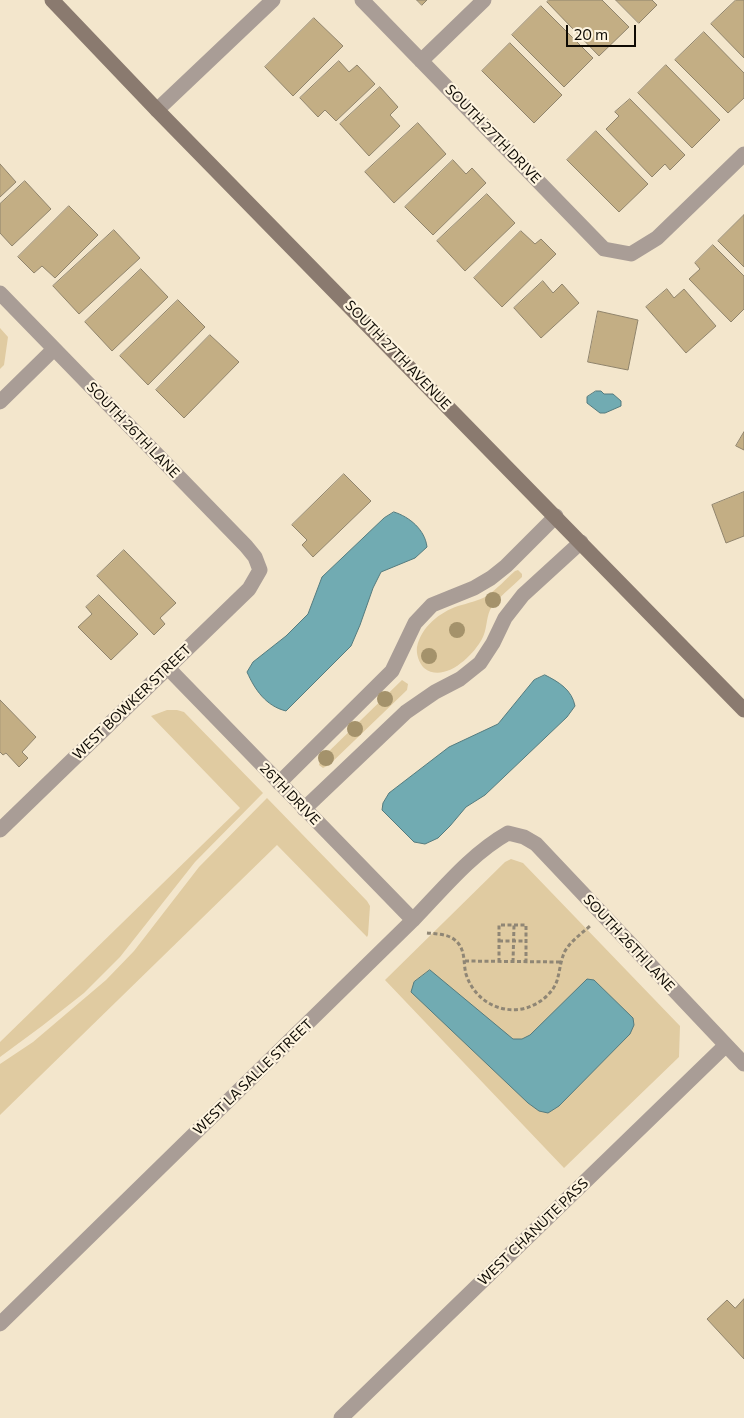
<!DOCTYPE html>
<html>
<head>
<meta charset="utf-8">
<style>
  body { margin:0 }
  #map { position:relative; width:744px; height:1418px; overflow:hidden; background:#f3e6cc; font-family:Commissioner,sans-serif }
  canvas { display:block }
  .scale { position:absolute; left:566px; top:25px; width:70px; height:22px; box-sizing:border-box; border:2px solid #0f0b04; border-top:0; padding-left:6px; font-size:15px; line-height:18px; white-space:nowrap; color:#0f0b04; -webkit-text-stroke:4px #fef4df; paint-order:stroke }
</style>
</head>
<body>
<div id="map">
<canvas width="744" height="1418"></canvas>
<div class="scale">20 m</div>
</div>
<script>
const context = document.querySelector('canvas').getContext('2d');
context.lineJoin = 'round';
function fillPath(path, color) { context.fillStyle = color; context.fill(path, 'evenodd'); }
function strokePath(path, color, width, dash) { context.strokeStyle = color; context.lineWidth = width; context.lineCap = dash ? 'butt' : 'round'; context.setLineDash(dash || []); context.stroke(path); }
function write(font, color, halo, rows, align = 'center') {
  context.font = font + ' Commissioner,sans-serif'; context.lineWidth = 4.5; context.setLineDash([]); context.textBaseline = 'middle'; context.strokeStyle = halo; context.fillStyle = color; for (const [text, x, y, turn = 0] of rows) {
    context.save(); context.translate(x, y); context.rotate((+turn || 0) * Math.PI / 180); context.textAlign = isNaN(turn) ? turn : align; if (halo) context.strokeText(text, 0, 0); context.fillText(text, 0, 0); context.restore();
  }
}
fillPath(new Path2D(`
  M0,328l8,9 -4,28 -4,4z
  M518,570l4,4v3c-10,10 -25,21 -32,33 -4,9 -3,20 -8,29 -9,17 -38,45 -58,29 -5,-5 -8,-14 -7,-21 4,-20 23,-35 41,-41 10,-3 20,-5 29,-10 10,-7 19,-17 28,-25z
  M402,680l6,4 -1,6 -78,75 -6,3 -4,-3 1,-5z
  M167,710h10l7,2 79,81 -68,69 -75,95 -36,36 -42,33 -42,31v-15l240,-234 -89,-92z
  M267,798l100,103 3,5 -2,29 -1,2 -90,-92 -277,270v-51l33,-22 73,-62 28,-29 65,-84z
  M511,859l12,4 157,163 -1,31 -115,111 -179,-188 120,-118z`), '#e0cba1');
const water = new Path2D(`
  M596,391h5l3,3h9l8,7v5l-16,7h-5l-13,-10v-6z
  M394,512c16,5 31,18 33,35l-12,11 -34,14 -8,16 -13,37 -9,21 -65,65c-20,-5 -31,-21 -39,-39l6,-10 33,-26 22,-22 14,-37 62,-59z
  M545,675c14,7 27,15 30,31l-8,11 -82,78 -19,12 -16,19 -12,12 -13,6 -11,-2 -32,-32 1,-7 6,-10 60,-46 49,-23 36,-44z
  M430,970l83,69h9l8,-4 57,-56 7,1 39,38 1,7 -4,9 -71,72 -11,7 -9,-2 -11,-8 -117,-111 3,-10z`);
fillPath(water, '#71abb2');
strokePath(water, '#547b7e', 1);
const building = new Path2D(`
  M417,0h10l-5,5z
  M549,0h53l27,27 -30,29 -52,-54z
  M616,0h36l5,5 -18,18z
  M736,0h8v58l-33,-34z
  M541,6l52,52 -29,29 -52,-52z
  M314,18l29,28 -50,50 -28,-29z
  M704,32l40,41v25l-16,15 -53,-53z
  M510,43l52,52 -28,28 -52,-52z
  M339,61l10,11 8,-7 18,19 -39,37 -11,-11 -7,7 -18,-19z
  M666,65l54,55 -28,28 -54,-55z
  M380,87l18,20 -8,8 10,11 -31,30 -29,-32z
  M630,99l55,56 -15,15 -5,-6 -13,13 -46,-48 13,-13 -4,-4z
  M418,123l28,31 -52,49 -29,-31z
  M596,131l52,53 -29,28 -52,-52z
  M453,160l13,14 6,-6 14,15 -53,52 -28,-28z
  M0,164l16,18 -16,15z
  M25,181l26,28 -39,37 -12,-13v-29z
  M487,194l28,29 -50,48 -28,-30z
  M69,206l29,29 -43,43 -13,-12 -8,7 -16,-16z
  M744,215v52l-26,-26z
  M114,230l26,28 -61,56 -26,-28z
  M521,231l14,13 6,-5 15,15 -54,53 -28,-29z
  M713,245l31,31v33l-13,13 -42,-43 11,-10 -5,-6z
  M141,269l27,28 -56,54 -27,-29z
  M543,281l10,12 9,-9 17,19 -38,35 -27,-30z
  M667,289l7,9 10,-9 32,37 -30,27 -40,-46z
  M178,300l27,27 -57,58 -28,-29z
  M598,311l40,9 -10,50 -40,-8z
  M210,335l29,27 -55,56 -28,-28z
  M744,432v18l-8,-4z
  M344,474l27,27 -58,56 -11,-12 5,-5 -15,-15z
  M744,492v44l-18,7 -14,-38z
  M124,550l52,53 -16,15 5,6 -11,11 -57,-59z
  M99,595l39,39 -27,26 -33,-33 14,-13 -6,-7z
  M0,700l36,37 -14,15 6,6 -9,9 -13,-14 -3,2 -3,-3z
  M744,1299v60l-37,-40 20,-19 8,8z`);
fillPath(building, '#c3ae84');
strokePath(building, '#90846c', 1);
strokePath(new Path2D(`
  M427,933c10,1 22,1 29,8 10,9 7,22 10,33 8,26 34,41 60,34 14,-4 29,-16 32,-31 2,-8 3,-18 7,-26 6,-10 16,-17 25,-25
  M499,941h27
  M465,961l96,1
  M499,962v-37h27v37
  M513,962l1,-37`), '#8f8675', 3, [4, 2.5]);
strokePath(new Path2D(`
  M362,0l242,249 27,5 26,-16 87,-84
  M421,61l63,-61
  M157,110l116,-110
  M0,293l246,253 9,11 5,13 -11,19 -249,241
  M0,402l54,-53
  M167,667l246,253
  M279,783l113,-112 23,-48 17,-18 42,-17 17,-10 15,-12 50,-50
  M304,809l102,-97 29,-20 25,-13 20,-16 13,-20 12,-25 18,-23 58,-53
  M0,1324l413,-404c30,-31 58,-66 95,-87l16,4 12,7 208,220
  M341,1418l385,-373`), '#a99d96', 15);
strokePath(new Path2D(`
  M52,0l105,110 587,600`), '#8a7a6f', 15);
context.fillStyle = '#a4926b';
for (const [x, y] of [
  [493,600],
  [457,630],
  [429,656],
  [385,699],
  [355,729],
  [326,758]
]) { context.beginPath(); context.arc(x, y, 8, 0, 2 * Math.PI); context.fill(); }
write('14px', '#0f0b04', '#fef4df', [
  ["SOUTH 27TH DRIVE",493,134,46],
  ["SOUTH 27TH AVENUE",398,355,46],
  ["SOUTH 26TH LANE",133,430,46],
  ["WEST BOWKER STREET",132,702,-44],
  ["26TH DRIVE",290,794,46],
  ["SOUTH 26TH LANE",629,943,47],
  ["WEST LA SALLE STREET",253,1077,-44],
  ["WEST CHANUTE PASS",533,1232,-44]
]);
</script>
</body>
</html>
